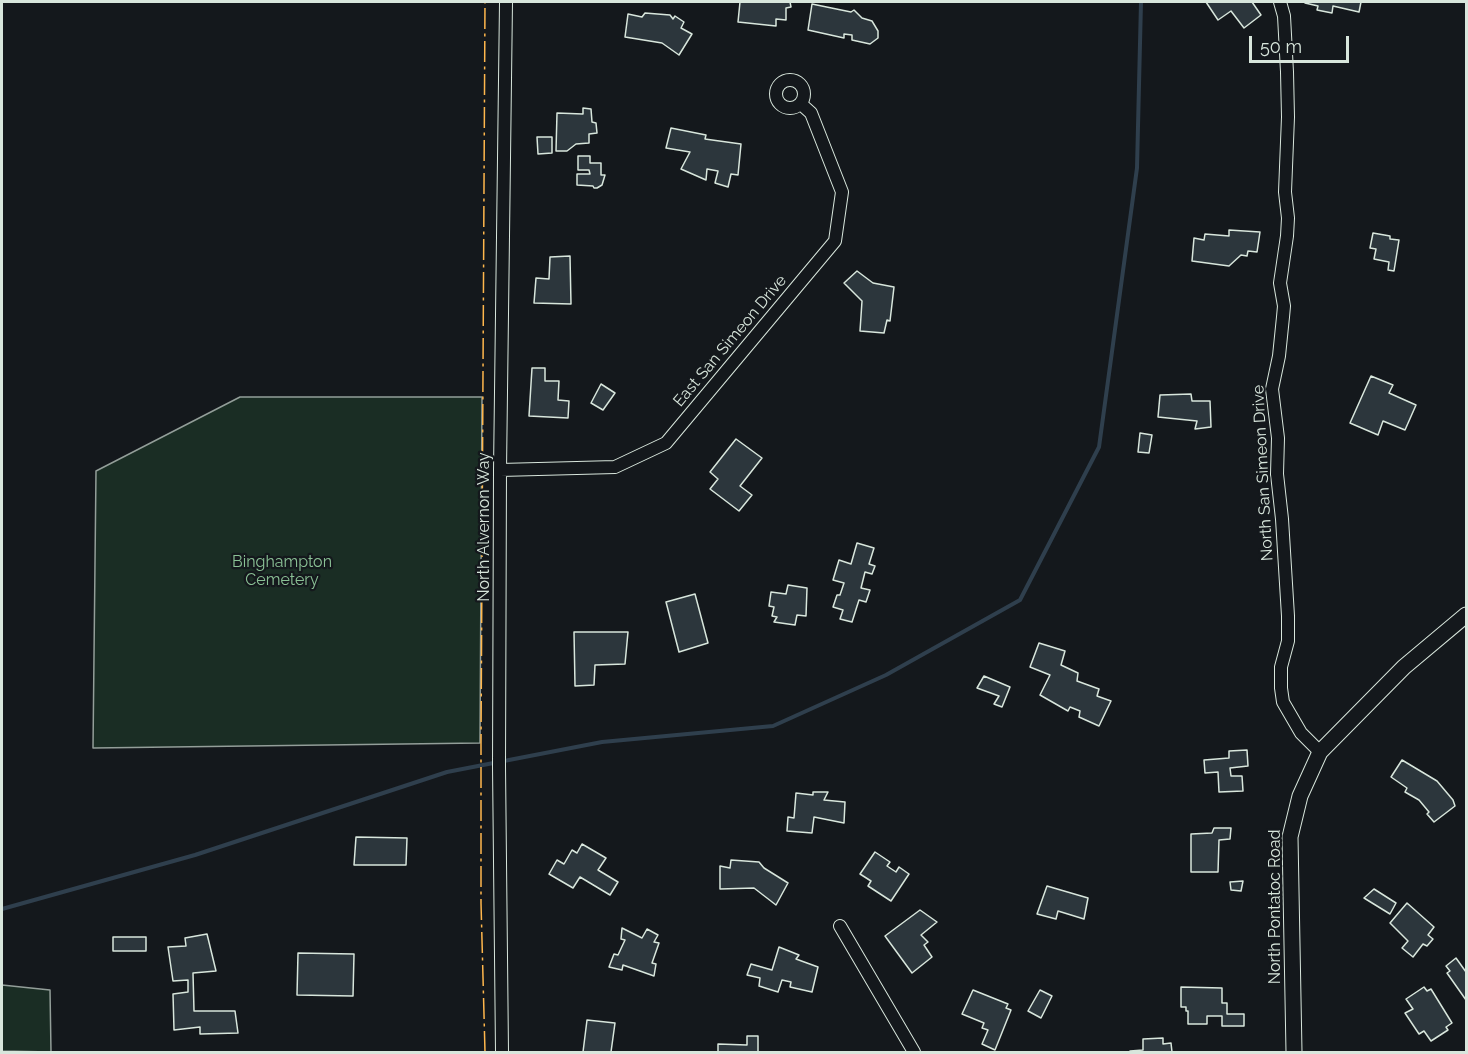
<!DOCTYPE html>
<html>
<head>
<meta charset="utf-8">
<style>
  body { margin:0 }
  #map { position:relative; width:1468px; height:1054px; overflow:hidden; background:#14181c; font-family:Raleway,sans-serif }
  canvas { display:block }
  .frame { position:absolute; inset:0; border:3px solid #d8e6dc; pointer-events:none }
  .scale { position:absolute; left:1249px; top:36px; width:100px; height:27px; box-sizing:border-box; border:3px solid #d8e6dc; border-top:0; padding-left:8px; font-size:18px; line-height:21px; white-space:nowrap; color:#d8e6dc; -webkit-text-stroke:4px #14181c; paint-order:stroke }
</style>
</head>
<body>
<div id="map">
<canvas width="1468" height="1054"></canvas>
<div class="frame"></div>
<div class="scale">50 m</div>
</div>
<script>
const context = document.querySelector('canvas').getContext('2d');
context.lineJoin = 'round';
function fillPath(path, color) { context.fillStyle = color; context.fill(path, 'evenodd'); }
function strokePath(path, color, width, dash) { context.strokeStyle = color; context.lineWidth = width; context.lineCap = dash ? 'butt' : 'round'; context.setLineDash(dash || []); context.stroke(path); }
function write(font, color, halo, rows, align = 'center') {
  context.font = font + ' Raleway,sans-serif'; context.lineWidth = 4.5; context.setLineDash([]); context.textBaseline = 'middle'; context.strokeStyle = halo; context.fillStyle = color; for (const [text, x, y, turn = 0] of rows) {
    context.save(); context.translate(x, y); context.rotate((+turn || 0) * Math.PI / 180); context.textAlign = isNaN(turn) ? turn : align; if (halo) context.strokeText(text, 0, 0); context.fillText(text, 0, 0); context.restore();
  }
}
const green = new Path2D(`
  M240,397h242l-2,346 -387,5 3,-277z
  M2,985l48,5 1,62 -49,-1z`);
fillPath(green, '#1a2d24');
strokePath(green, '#939e99', 1.5);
strokePath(new Path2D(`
  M2,909l193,-54 252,-83 155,-30 171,-16 113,-51 134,-75 79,-153 38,-279 4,-166`), '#2f3f4d', 4);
const building = new Path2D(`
  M740,2h50l1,5 -5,1v12l-10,-1v7l-38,-4z
  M1206,2h46l9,13 -17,13 -13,-17 -13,9z
  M1305,2h56l-2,10 -26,-6 -1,7 -15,-3 1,-4 -13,-3z
  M812,4l39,8 3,-2 8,8 10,3 6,10v7l-8,6 -18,-4v-5l-8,-1v4l-36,-8z
  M645,13l25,2 3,4 2,-3 9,6 -3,6 11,6 -13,21 -17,-12 -37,-6 3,-23 14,3z
  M583,108l8,1 1,13 4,1 1,10 -8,1v9l-13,1 -9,7h-11l1,-38 26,1z
  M671,128l35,7 -1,4 36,5 -3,31 -7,-1 -3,13 -13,-4 3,-12 -11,-2 -1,11 -25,-11 9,-17 -24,-4z
  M537,137h15v16l-14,1z
  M578,156h12v7h11v12h4l-3,10 -5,3h-3l-1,-2 -16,-1v-11h13l-1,-4h-11z
  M1229,230l31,2 -3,20 -9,-1 -1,5 -6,-1 -12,11 -37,-5 2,-23 10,2 1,-6 24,2z
  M1373,233l17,3v3l9,1 -5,31 -6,-1 1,-8 -15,-3 2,-10 -6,-1z
  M570,256l1,48 -37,-1 2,-25 13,1 1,-22z
  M857,271l16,12 21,4 -4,34 -3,-1 -3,13 -24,-2 2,-30 -18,-18z
  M532,368h13v13h14l-1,19 11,1 -1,17 -39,-2z
  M1371,376l22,9 -4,8 27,12 -11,25 -22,-9 -5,14 -28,-12z
  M601,384l14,9 -12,17 -12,-7z
  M1191,394l1,7h18l1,26 -16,2 2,-8 -39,-4 2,-22z
  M1140,433l12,2 -3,18 -11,-1z
  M736,439l26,19 -22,28 12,9 -13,16 -29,-22 8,-10 -8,-7z
  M857,543l17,5 -5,16 6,2 -3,8 -7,-2 -4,16 9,2 -4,12 -7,-2 -7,22 -12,-3 3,-9 -10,-3 4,-12h3l4,-12 -11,-3 6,-20 12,4z
  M788,585l19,3 -1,28 -9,-1 -2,10 -21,-3 3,-5 -5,-1 2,-9 -5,-1 2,-14 15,2z
  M695,594l13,49 -29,9 -13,-50z
  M574,632h54l-3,32 -30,1 -1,20 -19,1z
  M1039,643l26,8 -4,14 17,8 -1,8 22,8 -2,7 14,5 -12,25 -20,-9 1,-6 -10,-4 -2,4 -28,-16 10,-20 -20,-8z
  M984,676l26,11 -8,20 -8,-3 5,-8 -22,-8z
  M1247,750l1,16 -18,2 1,8h11l1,15 -24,1 -1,-20 -13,1 -1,-13 25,-2v-7z
  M1402,760l35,21 16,19 2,6 -21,16 -7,-8 2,-2 -10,-12 -14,-8 2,-4 -16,-11z
  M813,792h15l-4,8 21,2 -1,21 -30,-6 -2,16 -25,-2 1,-14 6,1 2,-25 17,2z
  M1214,828h17l-1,11 -11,1 -1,32h-27v-38l21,-1z
  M356,837l51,1 -1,27h-52z
  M582,844l24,14 -8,12 20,12 -8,13 -30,-18 -7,11 -24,-14 8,-14 7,4 8,-14 5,3z
  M875,852l15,10 -3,4 9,6 3,-5 10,7 -18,27 -23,-15 3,-5 -11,-7z
  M731,860l28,2 5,6 24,15 -12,22 -22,-17 -34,1v-23l10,2z
  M1243,881l-2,10 -10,-1 -1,-8z
  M1047,886l41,12 -4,21 -26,-8 -2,8 -19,-5z
  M1374,889l22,14 -6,11 -26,-16z
  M1407,903l27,24 -6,8 5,4 -6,7 -4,-2 -10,13 -11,-9 6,-7 -18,-18z
  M920,910l17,12 -16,13 7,7 -4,3 8,12 -20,16 -27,-37z
  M622,928l20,10 5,-9 11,6 -4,7 5,1 -7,20 4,1 -2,12 -31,-11 -1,5 -13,-3 5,-13 4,1 7,-15 -4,-1z
  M207,934l9,37 -23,2 1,38h41l3,22 -38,1v-7l-26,3 -1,-36 15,-2v-12l-15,1 -5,-34 18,-1 -1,-8z
  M113,937h33v14h-33z
  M779,947l20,8 -3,4 22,8 -6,25 -22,-5 1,-5 -9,-2 -4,12 -19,-6 1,-8 -13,-3 4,-11 21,6z
  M298,953l56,1 -1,42 -56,-1z
  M1456,958l10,14v28l-19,-27 3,-2 -4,-5z
  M1181,987l41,1v15h5v11h17v12h-22v-10h-15v8h-19v-13h-2v-4h-5z
  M1424,987l3,4 4,-2 21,34 -6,4 2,3 -17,11 -7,-10 -5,3 -14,-21 8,-4 -7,-10z
  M973,990l35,14 -2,4 5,2 -16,40 -13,-6 6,-14 -6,-2 2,-5 -22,-9z
  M1040,990l12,6 -11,22 -13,-7z
  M587,1020l28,3 -4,29h-28z
  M747,1036h11v16h-40v-8l29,1z
  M1163,1038v6l8,-1 1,9h-42v-1l13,-1v-11z`);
fillPath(building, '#2c363c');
strokePath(building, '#d8e6dc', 1.5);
const minor = new Path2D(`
  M1280,2l4,14 3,56 1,45 -3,75 3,26 -1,18 -7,47 4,23 -1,11 -4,39 -7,33 6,49 -1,36 5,45 6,97v25l-7,26v21l2,14 18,31 19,19
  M776 94a14 14 0 1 1 28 0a14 14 0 1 1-28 0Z
  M500,470l115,-3 51,-24 169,-202 7,-49 -31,-79 -10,-9
  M840,926l74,126
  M502,1052l-3,-286 1,-296 6,-468`);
const tertiary = new Path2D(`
  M1294,1052l-4,-215 10,-41 20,-44 84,-85 62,-52`);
strokePath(minor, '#d8e6dc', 14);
strokePath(tertiary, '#d8e6dc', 17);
strokePath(minor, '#14181c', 12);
strokePath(tertiary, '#14181c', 15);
strokePath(new Path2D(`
  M485,1052l-4,-149v-158l4,-743`), '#ffb74d', 1.5, [21, 4.5, 3, 4.5]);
write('16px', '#d8e6dc', '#14181c', [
  ["East San Simeon Drive",730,341,-50],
  ["North San Simeon Drive",1263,473,-93],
  ["North Alvernon Way",484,527,-90],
  ["North Pontatoc Road",1275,907,-90]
]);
write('16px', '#8ac095', '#14181c', [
  ["Binghampton",282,562],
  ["Cemetery",282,580]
]);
</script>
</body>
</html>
